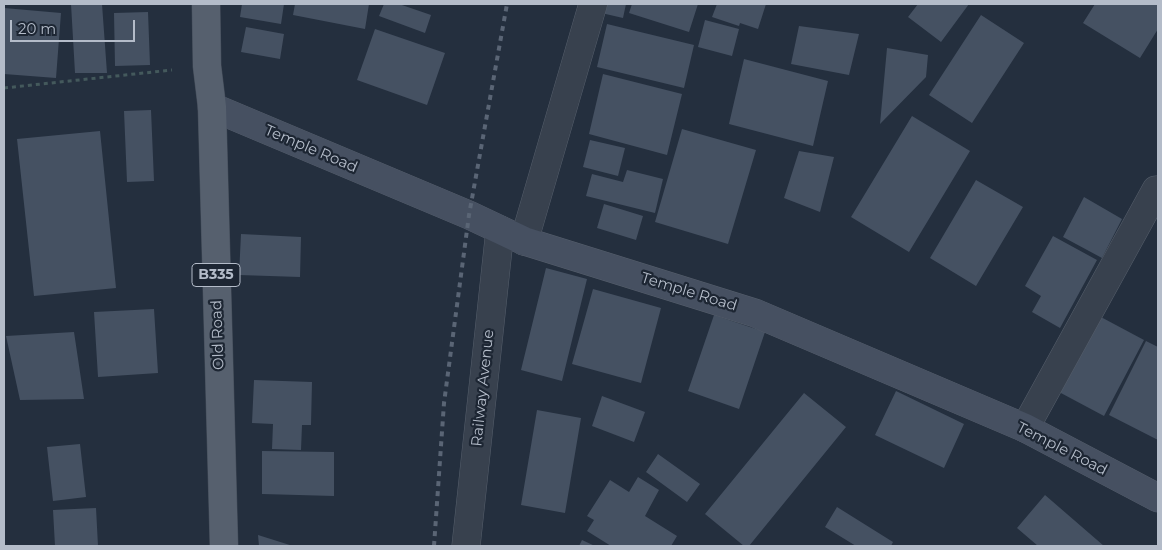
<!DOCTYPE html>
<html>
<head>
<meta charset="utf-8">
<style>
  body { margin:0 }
  #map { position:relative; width:1162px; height:550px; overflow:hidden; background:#242f3e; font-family:Montserrat,sans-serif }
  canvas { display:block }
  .frame { position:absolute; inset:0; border:5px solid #b4bcc9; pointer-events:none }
  .scale { position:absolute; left:10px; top:20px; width:125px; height:22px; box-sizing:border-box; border:2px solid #b4bcc9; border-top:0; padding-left:6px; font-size:15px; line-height:18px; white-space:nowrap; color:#b4bcc9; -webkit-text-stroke:4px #1d2633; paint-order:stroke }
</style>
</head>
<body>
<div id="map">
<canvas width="1162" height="550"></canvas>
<div class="frame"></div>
<div class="scale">20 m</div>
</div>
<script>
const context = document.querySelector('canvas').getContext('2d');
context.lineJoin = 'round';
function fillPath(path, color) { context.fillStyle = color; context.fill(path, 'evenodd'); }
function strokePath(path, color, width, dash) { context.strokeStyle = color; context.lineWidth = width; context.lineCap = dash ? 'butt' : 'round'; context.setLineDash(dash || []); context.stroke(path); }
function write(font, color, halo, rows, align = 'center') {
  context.font = font + ' Montserrat,sans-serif'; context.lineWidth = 4.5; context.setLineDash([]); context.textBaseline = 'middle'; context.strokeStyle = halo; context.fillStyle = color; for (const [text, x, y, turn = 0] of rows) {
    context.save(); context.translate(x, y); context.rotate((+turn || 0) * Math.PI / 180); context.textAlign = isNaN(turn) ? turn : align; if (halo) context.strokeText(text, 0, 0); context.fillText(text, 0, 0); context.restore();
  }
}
fillPath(new Path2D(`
  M71,4h31l5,69h-32z
  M242,4h42l-3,20 -41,-7z
  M295,4h74l-4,25 -72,-14z
  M384,4h15l32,11 -6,18 -46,-17z
  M599,4h27l-3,14 -26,-6z
  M632,4h66l-9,28 -60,-19z
  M717,4h49l-8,25 -18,-6 -1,3 -27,-9z
  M918,4h51l-28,38 -33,-25z
  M1095,4h63v25l-18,29 -57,-35z
  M4,8l57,5 -5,65 -52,-4z
  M148,12l2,53 -35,1 -1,-53z
  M981,15l43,28 -52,80 -43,-28z
  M705,20l34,9 -7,27 -34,-9z
  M607,24l87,21 -10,43 -87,-21z
  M799,26l60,8 -10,41 -58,-11z
  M246,27l38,7 -4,25 -39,-7z
  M375,29l70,24 -18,52 -70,-25z
  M887,48l41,7 -2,22 -46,47z
  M744,59l84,22 -15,65 -84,-22z
  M603,74l79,20 -15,61 -78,-21z
  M151,110l3,71 -27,1 -3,-71z
  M912,116l58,35 -61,101 -58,-35z
  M682,129l74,21 -28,94 -73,-22z
  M100,131l16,157 -82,8 -17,-157z
  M590,140l35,8 -7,28 -35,-9z
  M799,151l35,6 -14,55 -36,-14z
  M627,170l36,9 -8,34 -69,-17 6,-22 31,8z
  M976,180l47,27 -47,79 -46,-28z
  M1084,197l38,22 -20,39 -39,-21z
  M604,204l39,12 -7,24 -39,-12z
  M241,234l60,3 -1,40 -61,-2z
  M1053,236l44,24 -37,68 -28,-16 9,-16 -16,-10z
  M546,268l41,11 -25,102 -41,-11z
  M593,289l68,19 -20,75 -69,-19z
  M154,309l4,64 -60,4 -4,-65z
  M714,315l51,17 -26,77 -51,-18z
  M1099,316l45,24 -40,76 -45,-24z
  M74,332l10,67 -64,1 -14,-64z
  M1146,341l12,6v93l-49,-25z
  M254,380l58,2 -1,43h-9l-1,25 -29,-1 1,-25 -21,-1z
  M896,391l68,33 -20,44 -69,-33z
  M804,393l42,34 -97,119h-5l-39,-32z
  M602,396l43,16 -11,30 -42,-16z
  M537,410l44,8 -16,95 -44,-8z
  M80,444l6,53 -33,4 -6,-54z
  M262,451l72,1v44l-72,-2z
  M658,454l42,30 -13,18 -41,-30z
  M638,477l21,13 -14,26 32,20 -6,10h-60l-24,-15 7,-11 -7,-4 23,-36 19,12z
  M1045,495l59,51h-66l-21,-18z
  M837,507l56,35 -2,4h-35l-31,-19z
  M96,508l2,38h-43l-2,-36z
  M258,535l35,11h-34z
  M582,540l13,6h-16z`), '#455162');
const street = new Path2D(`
  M524,241l69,-237
  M1025,428l131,-238
  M466,546l34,-316`);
const secondary = new Path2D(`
  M212,107l257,108 55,26 231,72 270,115 133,70`);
const primary = new Path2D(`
  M206,4l1,62 5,41 12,439`);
strokePath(street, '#565f6c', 29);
strokePath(secondary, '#565f6c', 29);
strokePath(primary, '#414a57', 29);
strokePath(new Path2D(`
  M4,88l168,-18`), '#44595c', 3, [4, 4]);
strokePath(street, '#38414e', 28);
strokePath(secondary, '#465061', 28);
strokePath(primary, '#56606e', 28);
strokePath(new Path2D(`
  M434,546l10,-143 25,-188 38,-211`), '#5a6575', 4, [5, 5]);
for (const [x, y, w] of [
  [216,275,48]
]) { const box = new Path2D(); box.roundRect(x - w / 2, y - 11.5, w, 23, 4); context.fillStyle = '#1d2633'; context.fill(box); strokePath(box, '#b4bcc9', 1); }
write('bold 14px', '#b4bcc9', null, [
  ["B335",216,275]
]);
write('15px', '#b4bcc9', '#1d2633', [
  ["Temple Road",311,149,23],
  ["Temple Road",689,292,17],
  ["Old Road",218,335,-92],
  ["Railway Avenue",483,388,-84],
  ["Temple Road",1062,449,27]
]);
</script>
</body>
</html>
